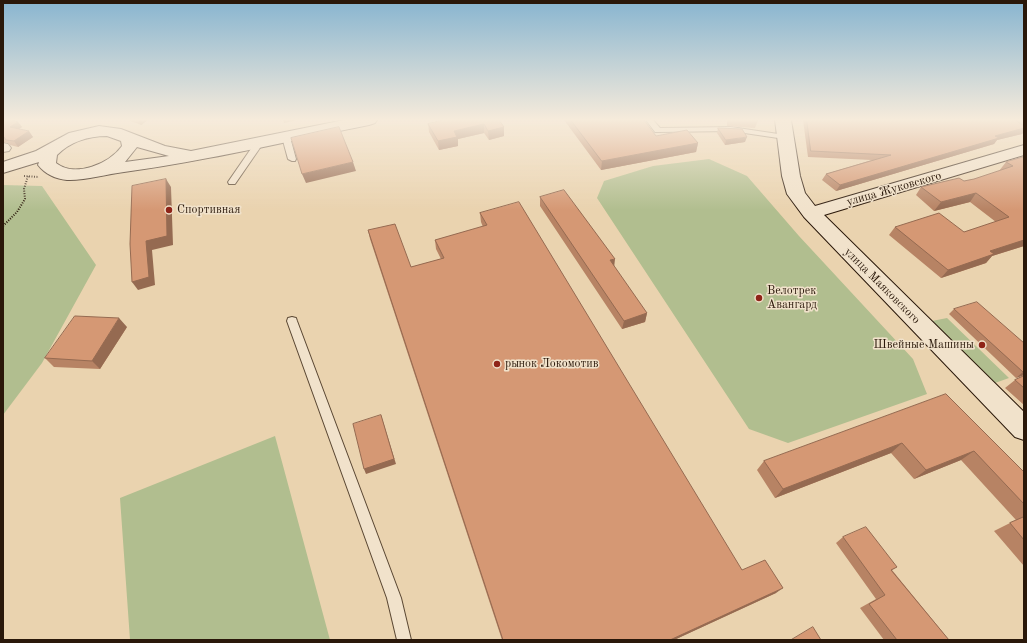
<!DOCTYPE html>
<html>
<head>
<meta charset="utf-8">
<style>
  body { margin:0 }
  #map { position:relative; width:1027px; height:643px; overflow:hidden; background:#ead3af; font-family:"Old Standard TT",serif }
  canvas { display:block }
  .frame { position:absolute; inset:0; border:4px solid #2a180a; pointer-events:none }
</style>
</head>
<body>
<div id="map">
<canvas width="1027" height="643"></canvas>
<div class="frame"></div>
</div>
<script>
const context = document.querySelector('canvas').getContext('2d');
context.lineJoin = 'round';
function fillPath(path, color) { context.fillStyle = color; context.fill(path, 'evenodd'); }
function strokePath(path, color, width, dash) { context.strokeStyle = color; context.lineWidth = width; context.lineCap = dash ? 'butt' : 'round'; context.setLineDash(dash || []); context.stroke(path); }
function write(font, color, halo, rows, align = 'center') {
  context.font = font + ' "Old Standard TT",serif'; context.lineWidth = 3; context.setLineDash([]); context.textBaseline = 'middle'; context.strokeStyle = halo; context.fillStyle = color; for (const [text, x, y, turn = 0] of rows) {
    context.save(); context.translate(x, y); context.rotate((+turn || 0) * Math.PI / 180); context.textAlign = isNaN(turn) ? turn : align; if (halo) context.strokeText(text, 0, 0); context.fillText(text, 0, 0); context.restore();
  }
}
fillPath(new Path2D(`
  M709,159l38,17 52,60 114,123 14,35 -139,49 -39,-14 -152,-231 7,-17 49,-15z
  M3,185l39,1 54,79 -54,98 -39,52z
  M947,318l62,60 -14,5 -63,-62z
  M275,436l55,204h-200l-10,-142z`), '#b1be8f');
const lane = new Path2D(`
  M646,120h7l7,8 71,-1 54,8 4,2 -4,2 -54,-8 -73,1h-3z
  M283,135h6l1,2 6,22 -1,2h-3l-4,-2 -6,-22z
  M257,140h3l4,2 -29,42h-6l-1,-2z
  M292,317l4,1 1,3 104,277 10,42h-14l-10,-42 -100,-277 1,-3z`);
const street = new Path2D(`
  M3,143l5,1 3,4 -2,3 -6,1z`);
const secondary = new Path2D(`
  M344,120h33l-2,3 -6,2c-81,16 -163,36 -245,47 -17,2 -41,9 -57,8 -11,-1 -22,-6 -29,-15l1,-3 -36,11v-11l33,-11 33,-18 30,-7 22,3 44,17 26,5zM107,136l14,5 1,5c-13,18 -47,32 -66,17l1,-8c13,-13 31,-19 50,-19zM137,147l32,9 -44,6z
  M775,120h16l9,56 5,17 10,13 209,-61v10l-200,60 200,197v28l-9,-3 -211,-220 -17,-23 -5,-18z`);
strokePath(lane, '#5a4733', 2);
strokePath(street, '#5a4733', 2);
strokePath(secondary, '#2a180a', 2);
strokePath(new Path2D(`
  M24,176l15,1
  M3,226l14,-14 8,-13 -1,-10 4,-13`), '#2a180a', 2, [1, 1.5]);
fillPath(lane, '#f1e2cb');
fillPath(street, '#f1e2cb');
fillPath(secondary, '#f1e2cb');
fillPath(new Path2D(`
  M3,120l15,2 4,5 -3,2 14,8 -15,10 -8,-2 -2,-2 -5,-1z
  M128,120h20l-7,5z
  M499,120l5,7v9l-15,4 -5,-7 -26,6v7l-19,4 -10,-18 -1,-8z
  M564,120h80l12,16 42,7 -2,9 -95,18z
  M727,120h31l-3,8 -28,-2z
  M803,120h221v12l-2,2 -25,6 -3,4 -158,47 -14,-11 4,-6 46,-14 -64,-3z
  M718,128l27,14 -20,3 -8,-12z
  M1024,157v89l-32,10 -6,7 -45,15 -52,-43 6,-8 69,5 32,-10 -26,-20 -36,9 -18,-16 5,-8 43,-6 10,-2 25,-8 7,-9z
  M540,197l107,116 -2,9 -23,7 -82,-123z
  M480,213l262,357 34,23 -102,47h-172l-132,-401 -2,-9 43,37 30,-8 -5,-10 -1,-9 48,-13 -2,-5z
  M954,309l70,34v32l-8,3 -67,-64z
  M127,327l-27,42 -46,-2 -9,-9z
  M1024,376v29l-19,-17 10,-8z
  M946,394l78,78v94l-30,-35 22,-11 -55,-60 -47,19 -23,-26 -116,45 -18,-28 7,-9z
  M843,537l54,30 -5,3 57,70h-65l-24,-32 16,-9 -40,-56z`), '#b78364');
fillPath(new Path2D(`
  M138,120h10l-7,5z
  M283,120h15l-14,3z
  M18,122l4,5 -8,5 -4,-5z
  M484,124v9l-26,6v7l-19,4 -1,-9 16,-10z
  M504,127v9l-15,4 -1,-9z
  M1024,128v4l-2,2 -25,6 -3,4 -158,47 4,-6 155,-49z
  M29,131l4,6 -15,10 -4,-6z
  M747,137l-2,5 -20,3 1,-5z
  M698,143l-2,9 -95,18 1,-9z
  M353,162l3,9 -50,12 -4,-9z
  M166,179l5,8 2,58 -21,5 3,35 -17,5 -6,-8z
  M976,193l-6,9 -36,9 7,-9z
  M1024,240v6l-32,10 -6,7 -45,15 7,-8 42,-19z
  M615,259l-1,9 -4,-8z
  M647,313l-2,9 -23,7 2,-8z
  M119,318l8,9 -27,42 -8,-8z
  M1023,372h1v3l-8,3z
  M381,415l15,49 -30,10 -2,-5z
  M902,443l-11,10 -116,45 8,-9z
  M974,451l-13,9 -47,19 12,-9z
  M783,588l-7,5 -102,47h-4z`), '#956a51');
const building = new Path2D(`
  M3,120h10l5,2 -8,5 19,4 -15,10 -8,-1 -2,-3h-1z
  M443,120h56l5,7 -16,4 -4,-7 -30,7 3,6 -19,4 -10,-17z
  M571,120h73l12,16 31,-6 11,13 -96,18z
  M807,120h208l9,6v2l-29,8 4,2 -159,47 -14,-11 65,-19 -80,-4z
  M339,127l14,35 -51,12 -11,-36z
  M718,128l24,1 5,8 -21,3z
  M1024,157v83l-34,11 4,3 -46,16 -53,-43 44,-14 25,19 45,-15 -33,-24 -35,9 -20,-15 38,-9 5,3 10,-2 39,-13 -7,-4z
  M166,179l1,57 -21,5 3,36 -17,5 -2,-38 2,-58z
  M564,190l51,69 -5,1 37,53 -23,8 -84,-124z
  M519,202l223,368 23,-10 18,28 -113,52h-167l-135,-410 27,-6 16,43 33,-9 -9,-18 52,-15 -7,-12z
  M977,302l47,41v29h-1l-69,-63z
  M75,316l44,2 -27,43 -47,-3z
  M1024,376v12l-9,-8z
  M946,394l78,78v32l-50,-53 -48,19 -24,-27 -119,46 -19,-28z
  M381,415l13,44 -30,10 -11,-45z
  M1024,517v23l-14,-17z
  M866,527l31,40 -6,3 58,70h-52l-28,-36 16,-9 -42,-58z
  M813,627l8,13h-30z`);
fillPath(building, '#d59874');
strokePath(building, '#956a51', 1);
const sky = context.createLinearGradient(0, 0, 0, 210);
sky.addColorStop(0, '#88b5d0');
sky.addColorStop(0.57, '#f6ebdb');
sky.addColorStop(1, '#f6ebdb00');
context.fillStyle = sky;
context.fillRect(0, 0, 1027, 210);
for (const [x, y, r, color] of [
  [169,210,4,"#8f2418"],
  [759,298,4,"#8f2418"],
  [982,345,4,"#8f2418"],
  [497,364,4,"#8f2418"]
]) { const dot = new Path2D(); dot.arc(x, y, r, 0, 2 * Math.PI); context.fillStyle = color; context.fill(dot); strokePath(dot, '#f1e2cb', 1.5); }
write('12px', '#2a180a', '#f1e2cb', [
  ["улица Жуковского",894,189,-16],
  ["улица Маяковского",882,286,45]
]);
write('12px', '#2a180a', '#f1e2cb', [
  ["Спортивная",177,210],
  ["Велотрек",767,291],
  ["Авангард",767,305],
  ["Швейные Машины",974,345,"right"],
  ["рынок Локомотив",505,364]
], 'left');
</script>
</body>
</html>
